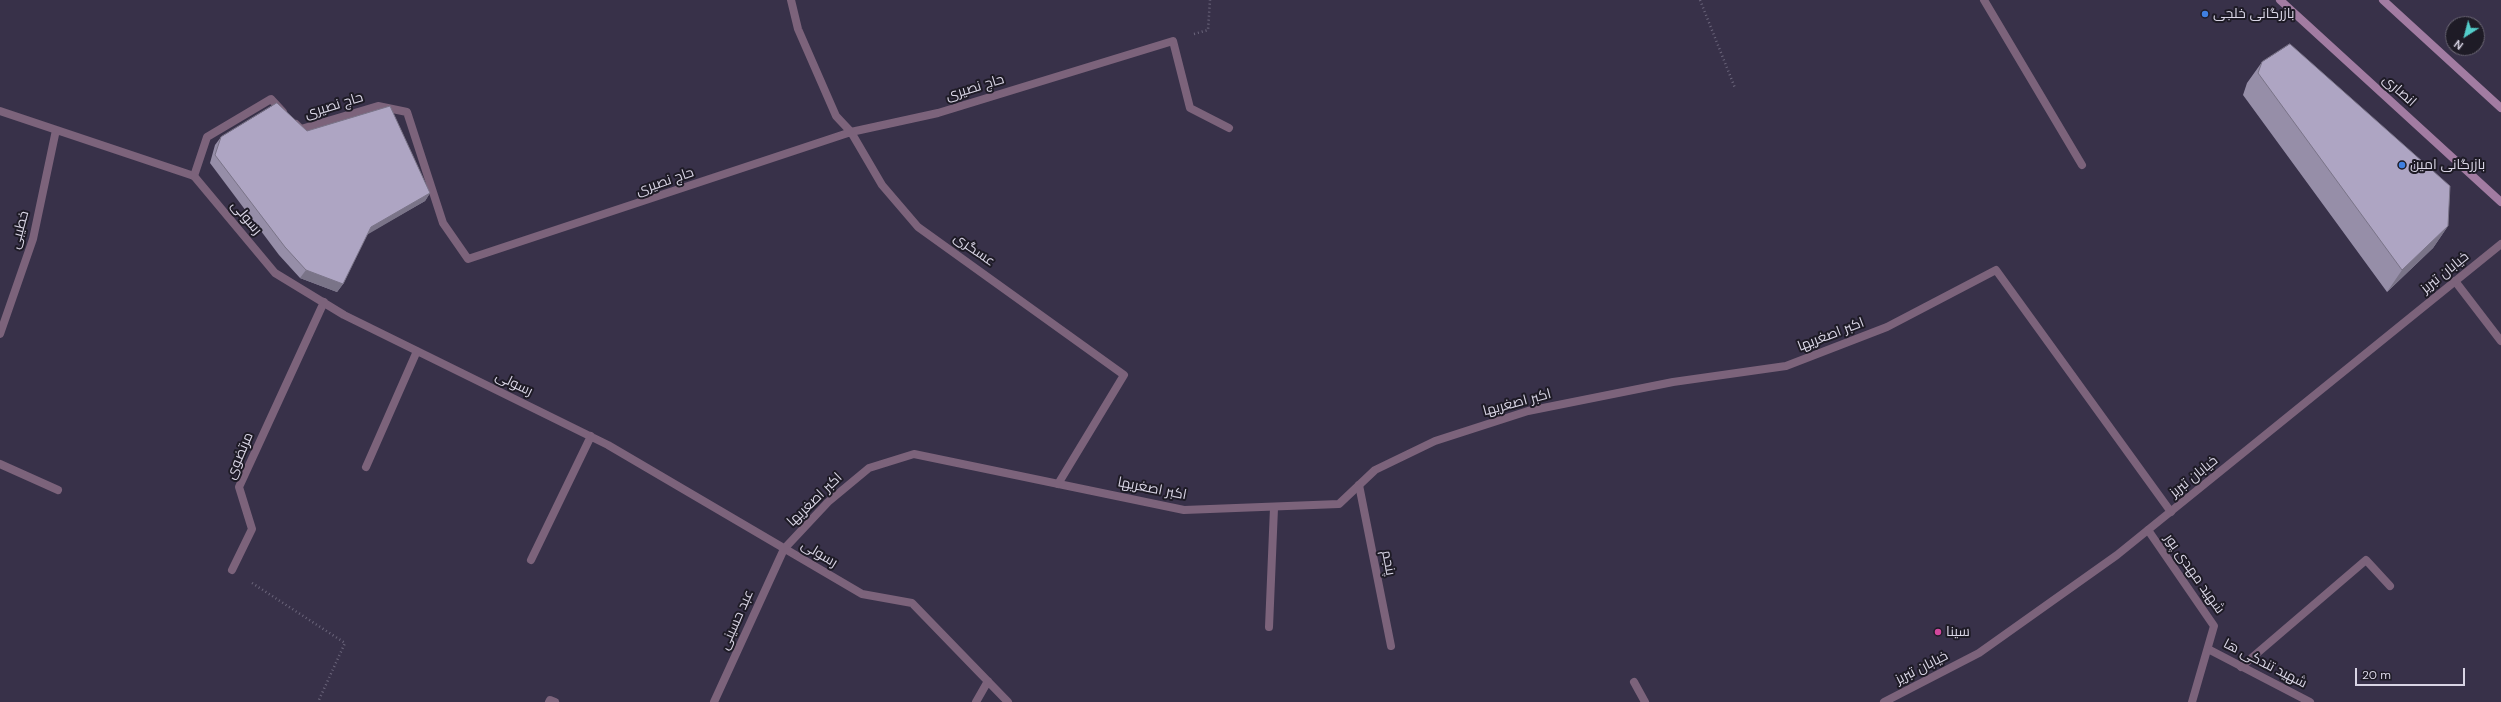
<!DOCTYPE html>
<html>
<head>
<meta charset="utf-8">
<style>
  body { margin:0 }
  #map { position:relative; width:2501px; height:702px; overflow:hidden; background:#383149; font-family:"DM Sans",sans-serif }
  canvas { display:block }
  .north { position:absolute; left:2445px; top:16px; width:40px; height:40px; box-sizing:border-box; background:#1e1b26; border:1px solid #696572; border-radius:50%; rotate:216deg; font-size:11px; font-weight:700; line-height:16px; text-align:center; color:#d9d5e5 }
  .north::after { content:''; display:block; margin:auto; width:14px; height:18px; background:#53cdca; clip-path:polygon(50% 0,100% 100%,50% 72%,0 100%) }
  .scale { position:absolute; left:2355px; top:668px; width:110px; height:18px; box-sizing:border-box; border:2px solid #d9d5e5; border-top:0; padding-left:5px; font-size:12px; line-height:14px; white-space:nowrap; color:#d9d5e5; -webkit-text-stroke:3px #1e1b26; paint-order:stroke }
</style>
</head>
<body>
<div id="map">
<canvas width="2501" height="702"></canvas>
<div class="north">N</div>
<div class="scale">20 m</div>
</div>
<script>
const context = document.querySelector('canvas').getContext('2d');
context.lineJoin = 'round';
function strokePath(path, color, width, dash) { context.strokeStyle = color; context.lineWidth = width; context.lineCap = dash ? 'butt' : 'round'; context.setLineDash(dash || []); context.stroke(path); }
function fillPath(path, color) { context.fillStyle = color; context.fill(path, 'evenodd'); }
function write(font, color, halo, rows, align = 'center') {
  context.font = font + ' "DM Sans",Cairo,sans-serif'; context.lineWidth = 4; context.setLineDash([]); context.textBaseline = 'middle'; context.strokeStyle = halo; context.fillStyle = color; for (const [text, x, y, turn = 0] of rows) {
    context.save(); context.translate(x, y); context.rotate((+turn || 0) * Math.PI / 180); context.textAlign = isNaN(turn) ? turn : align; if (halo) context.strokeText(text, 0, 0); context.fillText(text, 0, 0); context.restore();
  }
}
strokePath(new Path2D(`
  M1700,0l35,88
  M1194,34l14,-4 2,-30
  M252,583l93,60 -27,59`), '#6b657b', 2.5, [1, 3]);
strokePath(new Path2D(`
  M791,0l7,29 38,87 15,16 31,53 36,42 206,148 -66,109
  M296,124l5,5 77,-23 29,6 36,111 25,36 383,-127 87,-19 235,-72 17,67 39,20
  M194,176l13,-39 64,-38 12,13
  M2455,281l46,60
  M1359,485l32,161
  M1269,627l5,-119
  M2241,667l125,-107 24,26
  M1634,682l11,20`), '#7c637b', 8);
strokePath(new Path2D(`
  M1984,0l98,165
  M0,111l194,65 81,97 69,42 264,130 254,149 50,9 96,99
  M0,334l33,-95 23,-109
  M0,464l58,26
  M366,467l51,-116
  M2148,530l66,96 -22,76
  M531,560l60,-124
  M232,570l20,-41 -13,-42 85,-185
  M2208,649l102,53
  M549,702l1,-2 5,2
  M714,702l70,-153 44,-47 41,-34 45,-14 270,56 155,-6 36,-34 60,-29 93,-30 145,-29 113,-16 101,-39 109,-57 175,242
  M976,702l12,-21`), '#7c637b', 8);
strokePath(new Path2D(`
  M1884,702l95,-49 138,-98 384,-311`), '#7c637b', 8);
strokePath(new Path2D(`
  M2280,0l221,202
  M2383,0l118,108`), '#a27ca2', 8);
fillPath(new Path2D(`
  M2262,62l186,164 -15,22 -46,44 -144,-197 4,-12z
  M307,131l123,62 -5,8 -58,33 -24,50 -6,8 -37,-14 -21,-23 -69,-92 5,-18 6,-8z`), '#968ea8');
fillPath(new Path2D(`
  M430,193l-5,8 -60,35 6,-9z
  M2448,226l-15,22 -46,44 15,-22z
  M306,270l37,14 -6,8 -37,-14z`), '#7a7488');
const building = new Path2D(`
  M2290,44l160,142 -2,40 -46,44 -144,-197 4,-11z
  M277,103l30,28 83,-25 40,87 -59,34 -28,57 -37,-14 -21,-23 -70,-92 6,-18z`);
fillPath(building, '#aea5c3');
strokePath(building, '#7a7488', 1);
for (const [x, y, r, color] of [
  [2205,14,4,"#3f7fe0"],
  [2402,165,4,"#3f7fe0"],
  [1938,632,4,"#d1479c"]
]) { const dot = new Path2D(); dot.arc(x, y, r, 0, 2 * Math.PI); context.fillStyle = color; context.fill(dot); strokePath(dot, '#1e1b26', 1.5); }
write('14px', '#d9d5e5', '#1e1b26', [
  ["بازرگانی خلجی",2213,14],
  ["بازرگانی امین",2410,165],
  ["سینا",1946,632]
], 'left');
write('14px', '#d9d5e5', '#1e1b26', [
  ["حاج نصیری",975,88,-17],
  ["انصاری",2399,91,42],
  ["حاج نصیری",334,106,-17],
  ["حاج نصیری",665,182,-19],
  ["رسولی",246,218,50],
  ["خطیبی",20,230,-75],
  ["عسگری",974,250,35],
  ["خیابان تبریز",2445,273,-39],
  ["اکبر اصغریها",1831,335,-21],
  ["رسولی",514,384,26],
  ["اکبر اصغریها",1517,403,-15],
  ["مرتضوی",240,456,-67],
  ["خیابان تبریز",2194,477,-39],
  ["اکبر اصغریها",1152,489,11],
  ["اکبر اصغریها",815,500,-44],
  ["رسولی",819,554,31],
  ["پنجم",1388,563,79],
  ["شهید مهدی پور",2194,574,55],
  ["عبد حسینی",737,620,-66],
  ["شهید تندکی ها",2265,664,27],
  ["خیابان تبریز",1922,668,-27]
]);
</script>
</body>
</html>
